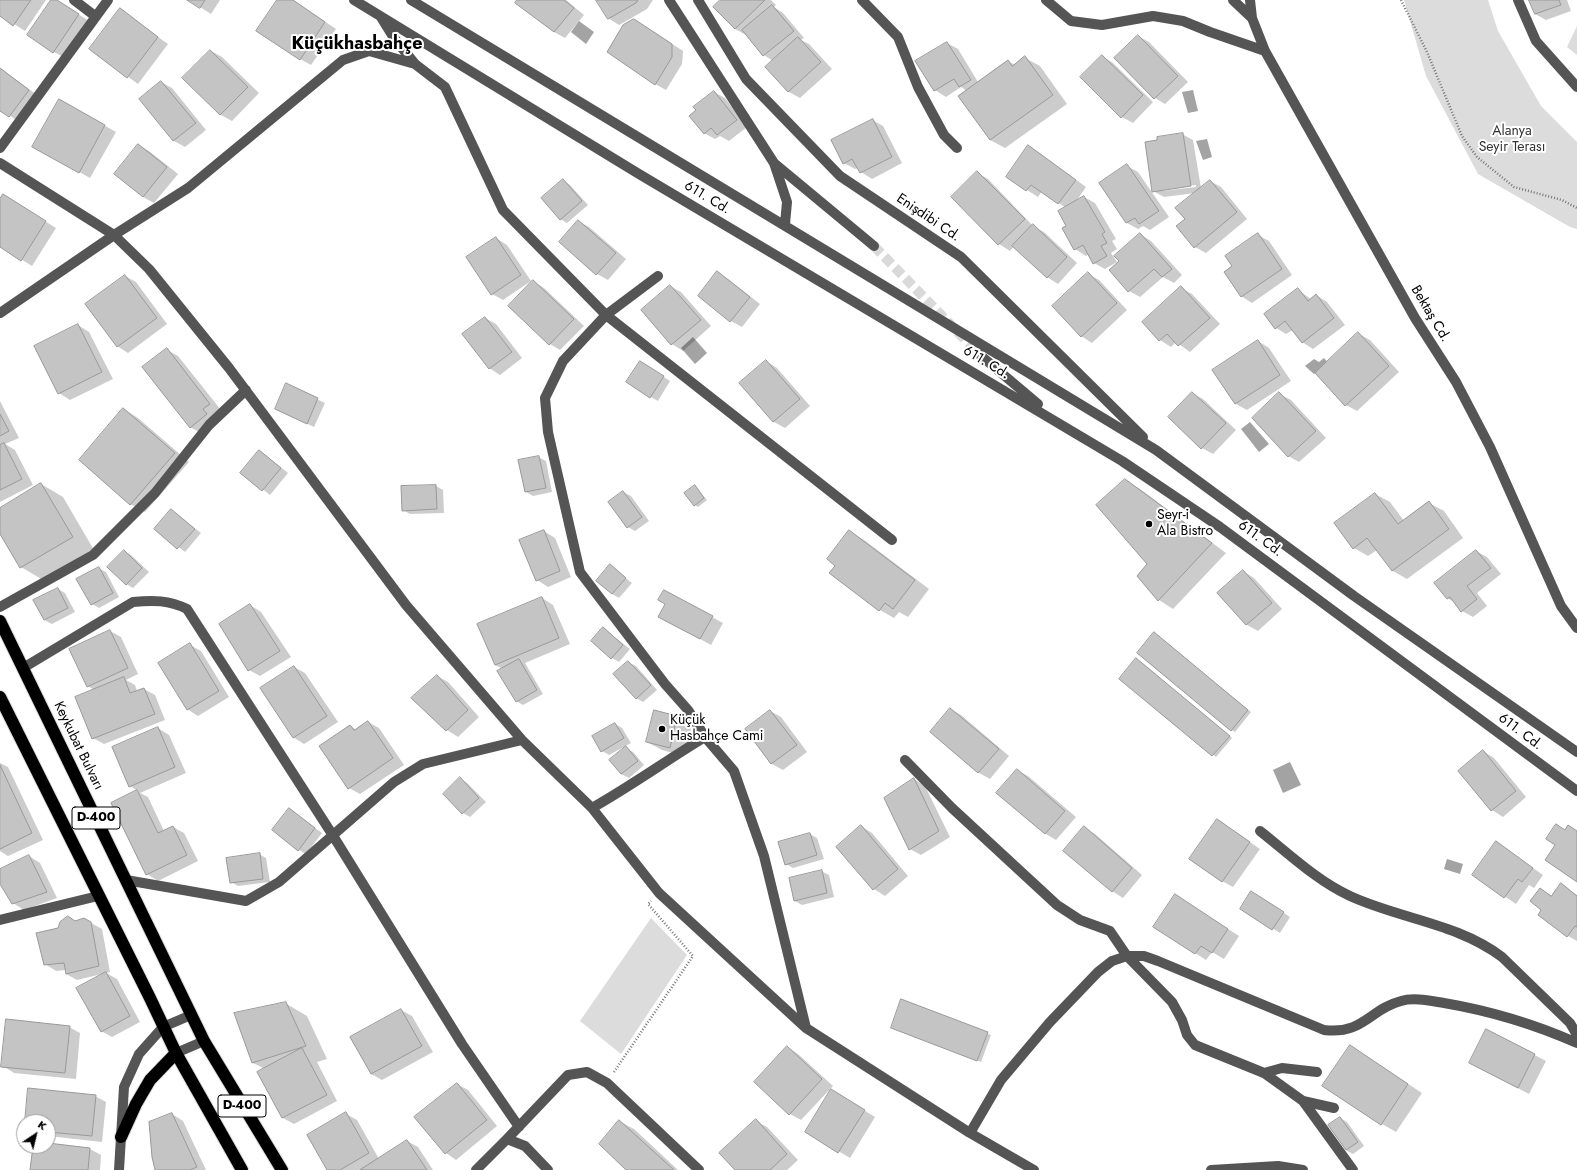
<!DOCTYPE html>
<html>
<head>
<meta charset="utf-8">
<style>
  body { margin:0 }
  #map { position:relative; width:1577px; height:1170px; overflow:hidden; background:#fff; font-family:Jost,sans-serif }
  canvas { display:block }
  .north { position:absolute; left:16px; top:1114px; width:40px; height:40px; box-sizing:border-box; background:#fff; border:1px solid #999; border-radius:50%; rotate:35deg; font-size:11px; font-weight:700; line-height:16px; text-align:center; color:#000 }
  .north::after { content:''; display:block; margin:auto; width:14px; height:18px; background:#000; clip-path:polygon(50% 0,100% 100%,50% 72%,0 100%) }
</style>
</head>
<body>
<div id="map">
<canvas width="1577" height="1170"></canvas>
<div class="north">K</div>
</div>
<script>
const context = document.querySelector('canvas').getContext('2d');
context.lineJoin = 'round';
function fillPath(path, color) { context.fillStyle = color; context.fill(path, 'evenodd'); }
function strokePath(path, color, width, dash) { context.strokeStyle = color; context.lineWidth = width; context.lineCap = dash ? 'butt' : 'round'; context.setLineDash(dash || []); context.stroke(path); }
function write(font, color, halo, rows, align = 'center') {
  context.font = font + ' Jost,sans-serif'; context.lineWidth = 4; context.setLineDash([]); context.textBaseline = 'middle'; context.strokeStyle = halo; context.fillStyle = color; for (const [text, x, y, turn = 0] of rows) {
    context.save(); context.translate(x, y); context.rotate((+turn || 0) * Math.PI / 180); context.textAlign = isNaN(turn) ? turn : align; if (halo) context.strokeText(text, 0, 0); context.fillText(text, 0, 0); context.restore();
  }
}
fillPath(new Path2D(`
  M1404,0h84l10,31 43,75 36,36v87l-7,-2 -92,-53 -52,-98z
  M1577,26v29l-10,-8z
  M651,918l36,37 -66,99 -41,-33z`), '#dcdcdc');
fillPath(new Path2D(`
  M579,21l15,11 -8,12 -15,-12z
  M1193,90l5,21 -10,2 -6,-21z
  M1207,139l5,18 -9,3 -7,-19z
  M693,337l14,16 -12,11 -14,-16z
  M1324,358l5,6 -15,10 -9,-8 9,-7 5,3z
  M1250,422l19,22 -10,8 -18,-23z
  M1290,762l11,23 -18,8 -10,-23z
  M1447,859l16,5 -3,10 -16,-5z`), '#a3a3a3');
fillPath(new Path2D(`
  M0,0h46l-21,31 -25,-16z
  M52,0h4l33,21 -24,37 -11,-6z
  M189,0h31l-9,14z
  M278,0h15l43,29 -25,36 -11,-6z
  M518,0h48l18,15 -19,23 -11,-6z
  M597,0h56l-6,9 -28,16 -11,-7z
  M722,0h49l5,5 -2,2 9,6 21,25 -3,2 8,4 23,25 -32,29 -11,-6 -22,-25 6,-6 -9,-6 -18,-20 -11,-6 -21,-22z
  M1530,0h37l4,11 -25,9 -11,-6z
  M120,10l48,34 -30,40 -48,-35z
  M645,26l38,25 -1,13 -16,26 -11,-6z
  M1138,36l11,6 39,40 -23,22 -10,-6z
  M947,43l11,6 20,33 30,-21 7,4 10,-7 15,8 27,38 -62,44 -15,-8 -23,-49 -6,-4 -15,10 -11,-7z
  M211,51l11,6 37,36 -27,28 -11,-6 -37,-37z
  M1102,56l11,7 40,39 -20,21 -11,-6z
  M0,68l40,29 -19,26 -21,-14z
  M161,82l11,6 34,42 -21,17 -11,-6 -34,-42z
  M714,92l11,6 22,29 -18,14 -9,-5 -5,3 -11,-6z
  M59,100l57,32 -26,46 -57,-32z
  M872,120l11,6 19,37 -30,16 -11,-7 -3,-4 -3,1 -11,-6z
  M1182,134l11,6 8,48 9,-7 11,6 26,32 -41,34 -11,-6 -9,-28 9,-26 -31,4 -11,-6zM1196,185v2l-34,4v-2z
  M138,145l11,6 29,23 -24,29 -11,-6z
  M1029,146l57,41 -11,16 9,-6 11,6 21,36 -4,2 5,8 -6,4 6,9 -12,7 -11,-6 -5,-9 -3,2 -11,-7 -8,-23 -1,-18 -24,-17 -4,6 -31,-20z
  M1127,166l11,6 31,45 -19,13 -7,-4 -5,3 -11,-6 -26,-40z
  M977,173l11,6 46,48 10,5 33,31 -19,21 -11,-7 -33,-31 -4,5 -11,-7 -47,-47z
  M563,180l7,5 18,20 -21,18 -7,-4z
  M0,201l14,1 42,26 -24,38 -32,-20z
  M578,221l11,6 37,32 -18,21 -11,-6z
  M1140,234l11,7 31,34 -8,8 -11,-6 -23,20 -11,-6 -9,-30z
  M1258,235l11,6 23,34 -40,28 -11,-7 -7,-29z
  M496,238l11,7 24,36 -28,19 -11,-6z
  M717,273l11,6 32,25 -18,23 -11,-6z
  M1088,274l11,6 28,30 -35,33 -11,-7z
  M125,276l11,6 31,42 -39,29 -11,-7z
  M533,281l11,7 40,38 -24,24 -10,-6z
  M670,286l11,6 30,34 -28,25 -11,-7 -30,-34z
  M1181,288l11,6 28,30 -30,28 -14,-10 -5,5 -11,-7 -17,-18z
  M1298,290l13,9 5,-4 11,7 18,23 -32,24 -11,-7 -9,-12 -7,4 -10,-6z
  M485,318l11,6 26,34 -22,17 -11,-7z
  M78,325l11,7 24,47 -43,21 -11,-7z
  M1359,334l11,6 29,32 -42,39 -11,-6 -30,-32z
  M1258,341l11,7 22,33 -44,29 -11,-6z
  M167,350l11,6 43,54 -20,23 -11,-6z
  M766,361l11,7 33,38 -25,22 -11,-6 -34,-39z
  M647,366l23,15 -12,20 -7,-4z
  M287,385l38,18 -11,24 -38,-18z
  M1192,393l11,6 33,31 -23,24 -11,-6 -33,-31z
  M1280,394l11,6 35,38 -27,24 -11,-6z
  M0,401l19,37 -14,6 10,6 18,35 -33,17z
  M124,409l14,9 51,44 -44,50 -15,-8z
  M260,451l28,22 -18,22 -28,-22z
  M538,457l8,4 6,31 -19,4 -7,-4 -6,-31z
  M1126,481l14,8 86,64 -53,56 -14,-9 -21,-24 10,-12z
  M41,484l22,13 31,53 -51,30 -22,-13 -21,-35v-23z
  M436,486l7,4 1,23 -34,1 -7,-4z
  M695,486l12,14 -9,7 -3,-2z
  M623,492l8,4 18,25 -14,10 -7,-4z
  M1375,494l15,8 14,19 25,-18 15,8 19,27 -56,41 -14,-8 -16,-21 -9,6 -14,-8z
  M171,510l30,23 -16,19 -30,-23z
  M544,531l11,7 16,39 -23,10 -11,-7z
  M849,532l15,8 65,49 -21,28 -9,-5 -5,6 -14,-8 -43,-45z
  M124,551l7,4 18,17 -16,16 -7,-4z
  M1476,551l11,6 14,17 -24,19 10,13 -14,11 -11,-6 -6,-8 -9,-5z
  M610,566l22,17 -13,15 -7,-4z
  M98,568l8,4 13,25 -20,11 -7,-4z
  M1243,571l11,7 28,31 -24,22 -11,-6 -29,-32z
  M58,589l7,4 10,19 -23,12 -8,-4z
  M542,598l11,7 17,39 -45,19 18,31 -20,11 -7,-4 -13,-32 -8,-4z
  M250,605l11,7 30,45 -31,19 -11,-6z
  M712,617l11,6 -12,22 -40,-22z
  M603,628l27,21 -11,13 -7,-4z
  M110,631l11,6 17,37 -12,6 9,5 2,6 7,-2 11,6 10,25 -61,24 -11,-6 1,-48 -6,-4z
  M1158,636l93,76 -16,20 -3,-2z
  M190,645l11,6 28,46 -31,19 -11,-7z
  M1139,661l93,77 -16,19 -96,-78z
  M628,662l8,4 21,24 -14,12 -7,-4z
  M294,667l11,6 33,49 -34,22 -11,-7z
  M437,676l11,6 31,35 -21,20 -11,-7 -35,-32z
  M950,709l11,6 48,41 -19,23 -11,-6 -48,-41z
  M654,711l23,6 15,8 -8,31 -22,-6 -15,-8z
  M770,711l11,6 26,35 -24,18 -11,-6 -26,-35z
  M368,722l11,6 25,37 -44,29 -11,-6 1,-62 7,4z
  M615,724l7,4 9,15 -22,12 -7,-4z
  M158,728l11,7 17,38 -46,20 8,4 16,34 9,-4 11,6 14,28 -40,20 -11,-7 -34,-71 25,-12 -8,-5z
  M626,748l7,4 11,13 -15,13 -8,-4z
  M1483,751l11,7 32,39 -23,20 -11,-7 -33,-39z
  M0,763l8,4 35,73 -35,16 -8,-5z
  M1017,770l11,6 48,41 -20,23 -10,-6 -48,-41z
  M460,779l7,4 19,19 -16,15 -7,-4z
  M914,779l11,7 25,51 -29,18 -11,-6z
  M289,809l33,24 -16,21 -7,-4z
  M1218,820l42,29 -27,38 -11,-6z
  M861,826l11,7 36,43 -23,20 -11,-7z
  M1084,828l11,6 47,41 -19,23 -11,-7z
  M810,834l7,4 7,21 -31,9 -7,-4z
  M1496,842l47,33 -9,13 -5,-3 -13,19 -43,-29z
  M259,854l7,4 4,24 -32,4 -7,-4z
  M29,856l11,7 17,35 -33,12 -11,-7 -13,-21v-12z
  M821,871l8,4 5,22 -32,8 -7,-4z
  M1561,885l16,10v46l-9,-5 -25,-27 -3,-20 12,7z
  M1175,895l64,41 -15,23 -12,-7 -6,8 -51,-33z
  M1259,897l31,20 -10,16 -39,-24z
  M84,919l18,10 8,43 -4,1 11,6 23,43 -28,15 -11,-6 1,-57 -25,6 -11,-6v-4l-10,1 -11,-7 14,-35z
  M902,1001l89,34 -10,27 -86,-33z
  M285,1003l22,13 20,43 -10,3 20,39 -43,23 -11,-6 -24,-46 6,-3 -12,-6z
  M401,1010l11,6 21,36 -51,28 -11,-6z
  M69,1027l11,6 -4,46 -62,-6 -11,-7z
  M1487,1030l59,31 -17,33 -59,-31z
  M1350,1046l72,47 -26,39 -14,-8z
  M787,1047l11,7 35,32 -32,34 -11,-6 -35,-32z
  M457,1084l11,6 29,36 -41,34 -10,-7z
  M95,1096l11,6 -4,40 -54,-6v-14h-22z
  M842,1097l33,20 -25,41 -44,-26z
  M172,1114l11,7 23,49h-50z
  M346,1114l11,6 22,39 28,-18 11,6 15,23h-105z
  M1340,1118l7,4 17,24 -11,8 -7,-4z
  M619,1121l15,8 44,41h-51z
  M756,1121l11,6 31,33 -11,10h-51z
  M48,1144l42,5 11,6 -1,15h-69l3,-24h14z`), '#0003');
const building = new Path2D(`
  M0,0h31l-18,26 -13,-10z
  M51,0h6l22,14 -26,39 -26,-18z
  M187,0h18l-5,8z
  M277,0h16l32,22 -25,38 -44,-29z
  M517,0h47l10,8 -20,24 -39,-29z
  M596,0h42l-2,3 -28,16z
  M720,0h45l-30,29 -22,-22z
  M1529,0h30l2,5 -26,9z
  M772,5l22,26 -31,25 -21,-26z
  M120,8l38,29 -31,41 -38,-29z
  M634,19l38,25v13l-17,28 -48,-33 16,-27z
  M1138,35l40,41 -24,23 -40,-41z
  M798,37l23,25 -33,30 -23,-25z
  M947,42l24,38 -12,7 -5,-8 -20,12 -19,-30z
  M210,50l38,37 -28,28 -38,-37z
  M1102,55l41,40 -22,23 -41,-41z
  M1025,56l28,39 -63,45 -32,-44 50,-36 4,6z
  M0,68l29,22 -20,27 -9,-6z
  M161,81l35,42 -23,18 -34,-42z
  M714,91l23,29 -20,15 -6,-7 -7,6 -15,-18 7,-6 -3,-3z
  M59,99l46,26 -26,48 -47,-26z
  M873,119l19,38 -32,16 -8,-14 -9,5 -12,-24z
  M1183,133l8,53 -39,6 -7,-50 12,-2v-3z
  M138,144l29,23 -24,30 -29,-23z
  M1028,145l48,35 -18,24 -27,-19 -5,6 -20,-14z
  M1127,164l32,47 -20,13 -4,-6 -9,5 -27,-40z
  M977,171l48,48 -27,26 -47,-48z
  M563,179l19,22 -22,19 -19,-22z
  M1210,180l27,32 -43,36 -18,-22 9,-7 -10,-11z
  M3,194l43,27 -25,40 -21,-14v-48z
  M1084,196l21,36 -3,2 5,9 -6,3 6,10 -14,8 -10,-19 -9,5 -12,-22 4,-2 -8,-15z
  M578,220l38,33 -20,22 -37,-33z
  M1033,224l34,33 -20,21 -35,-32z
  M1140,233l32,36 -10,8 -8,-8 -26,23 -19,-22 10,-9 -5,-5z
  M1258,233l24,36 -41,28 -17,-25 8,-6 -7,-10z
  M496,237l25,38 -30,20 -25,-38z
  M717,271l33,26 -20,25 -32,-26z
  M1088,272l29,31 -36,34 -29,-31z
  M125,275l32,43 -40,29 -32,-43z
  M533,280l41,39 -25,26 -41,-39z
  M670,285l31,35 -30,25 -30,-35z
  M1181,286l29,32 -32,28 -11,-12 -8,7 -17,-19z
  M1298,288l10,13 8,-7 18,24 -32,25 -17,-22 -10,8 -11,-15z
  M485,317l27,35 -23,17 -27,-35z
  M78,324l24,48 -44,22 -24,-48z
  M1358,332l31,34 -44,40 -30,-33z
  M1258,340l22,35 -45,29 -23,-34z
  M167,348l43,56 -7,5 4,5 -17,14 -48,-61z
  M766,360l34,39 -27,23 -34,-39z
  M640,361l24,15 -14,22 -24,-16z
  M286,383l32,15 -11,26 -32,-15z
  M1192,392l34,31 -25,26 -33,-32z
  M1279,392l37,39 -28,26 -36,-39z
  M123,408l52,45 -45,52 -51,-45z
  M0,414l9,17 -9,5z
  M4,443l18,36 -22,11v-45z
  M259,450l22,18 -19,23 -22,-18z
  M539,456l7,32 -21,4 -7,-32z
  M1125,479l87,64 -54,58 -21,-25 10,-12 -51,-59z
  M41,483l32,54 -53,31 -20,-34v-26z
  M436,485l1,24 -35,2 -1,-25z
  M695,485l9,13 -10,8 -10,-13z
  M623,491l19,26 -15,11 -19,-26z
  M1375,493l23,31 31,-23 20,28 -57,42 -25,-33 -14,11 -19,-26z
  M171,509l24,20 -18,20 -23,-20z
  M544,530l16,41 -24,10 -17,-41z
  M849,530l66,50 -22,29 -8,-6 -6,8 -50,-38 6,-7 -8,-7z
  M124,550l18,18 -16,17 -19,-18z
  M1476,550l15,18 -24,18 10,13 -16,13 -11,-15 -3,2 -13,-16z
  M610,564l16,14 -14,16 -16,-13z
  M99,567l14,26 -22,12 -15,-26z
  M1243,570l29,33 -26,22 -29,-32z
  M58,588l10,20 -24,12 -11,-20z
  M664,590l49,26 -13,23 -42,-22 7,-13 -7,-4z
  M542,597l17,41 -64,27 -18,-41z
  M250,604l30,47 -32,20 -29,-47z
  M603,627l20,18 -12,14 -20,-18z
  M110,630l18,38 -41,19 -18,-38z
  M1154,632l94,78 -17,21 -94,-78z
  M190,643l29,48 -32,19 -29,-47z
  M1136,658l94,78 -18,20 -93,-77z
  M519,659l18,31 -21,12 -19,-31z
  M628,661l23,24 -15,14 -23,-25z
  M294,666l33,50 -34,22 -33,-50z
  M437,675l31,35 -22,21 -35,-33z
  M124,677l6,16 14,-5 11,26 -63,25 -17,-42z
  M950,708l49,41 -21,24 -48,-41z
  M654,710l23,6 -7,32 -24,-6z
  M770,710l27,35 -26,19 -26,-35z
  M368,721l25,37 -45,31 -29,-43 31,-21 4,5z
  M615,723l9,15 -23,14 -9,-16z
  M158,727l17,40 -46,20 -17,-40z
  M626,746l12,15 -17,13 -12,-14z
  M1483,750l33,41 -25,20 -33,-40z
  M0,765l32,68 -32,16z
  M1017,769l48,42 -20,23 -49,-41z
  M460,777l19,21 -17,16 -19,-20z
  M914,778l25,53 -30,19 -25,-52z
  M137,790l21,43 15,-7 14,29 -41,20 -35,-72z
  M289,808l26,20 -17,23 -26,-21z
  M1217,819l33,23 -28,40 -33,-23z
  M1556,824l9,6 3,-5 9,6v51l-32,-22 10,-15 -9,-6z
  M861,825l37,44 -25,21 -37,-43z
  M1084,826l48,42 -20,24 -49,-41z
  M810,833l7,22 -32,10 -7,-23z
  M1496,841l37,27 -11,14 -4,-3 -14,19 -32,-23z
  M260,853l3,26 -33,4 -4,-25z
  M29,855l18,37 -35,12 -12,-20v-15z
  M822,870l5,23 -33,8 -5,-23z
  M1561,883l16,13v31l-2,-1 -8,11 -29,-22 3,-5 -11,-9 10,-13 11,8z
  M1251,891l33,21 -12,18 -32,-21z
  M1175,894l53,35 -16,24 -11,-7 -6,8 -42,-27z
  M68,916l7,5 9,-3 7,4 8,44 -33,8 -2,-11 -20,2 -8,-32 22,-5 2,-6z
  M106,972l24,44 -29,16 -25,-44z
  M901,999l87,33 -11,29 -86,-33z
  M286,1002l20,44 -54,17 -18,-50z
  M401,1009l21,37 -51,28 -21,-37z
  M6,1019l64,7 -5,47 -64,-6z
  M1486,1029l49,25 -17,34 -49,-25z
  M1350,1045l58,39 -27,41 -59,-39z
  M787,1046l35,33 -33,36 -35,-33z
  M302,1048l25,47 -45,23 -25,-46z
  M457,1083l30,37 -42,34 -31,-37z
  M28,1088l68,7 -4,41 -44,-4v-10h-23z
  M831,1089l34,21 -27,43 -33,-21z
  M346,1112l23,41 -29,17h-13l-20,-35z
  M172,1113l25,54 -7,3h-35l-3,-13 -3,-35z
  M1340,1117l18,25 -12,8 -18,-25z
  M756,1119l31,35 -17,16h-35l-16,-17z
  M619,1120l55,50h-48l-27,-26z
  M407,1140l20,30h-67z
  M48,1143l42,5 -2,22h-58l3,-24h15z`);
fillPath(building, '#c4c4c4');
strokePath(building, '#999', 1);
strokePath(new Path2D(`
  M874,246l106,109`), '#d9d9d9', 10, [10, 5]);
const highway = new Path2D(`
  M0,621l204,420 78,129
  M0,697l150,301 26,55 66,117
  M121,1137l15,-33 14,-24 26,-27`);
strokePath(highway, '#dbdbdb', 14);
strokePath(new Path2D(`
  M1401,0l26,52 35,84 15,21 37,30 48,13 15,8
  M614,1072l79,-116 -45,-52 3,-3`), '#777', 2.5, [1, 2]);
strokePath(new Path2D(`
  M74,0l21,16
  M354,0l285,174 483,287 98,66 357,264
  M411,0l745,450 198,146 223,156
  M669,0l105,163 13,39 -2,22
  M698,0l48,79 94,97 121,81 182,180
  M862,0l36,37 20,50 26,48 13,13
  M1046,0l25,21 31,4 51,-9 30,5 27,11 55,19
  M1233,0l19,18
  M1250,0l2,18 13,33 150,267 41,64 34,65 71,159 16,22
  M1518,0l18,41 41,46
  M381,17l13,21 21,26
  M0,148l108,-148
  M0,163l114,72 35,34 80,99 177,237 116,135 70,68 67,85 147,135 164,105 64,37
  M774,163l100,83
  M0,313l114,-78 74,-47 155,-128 26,-9 46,13 30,23 58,123 103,105 286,225
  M980,355l58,49
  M0,607l93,-52 62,-62 54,-68 37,-35
  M23,668l110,-66c20,-2 36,-2 54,7l145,225 130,210 57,83
  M705,737l29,34 30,85 42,172
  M905,760l47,48 105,97 23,15 30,11 17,25 45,46 10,18 5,15 8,10 69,28 39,28 50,69
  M592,808c39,-22 75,-48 113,-71l-17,-27 -23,-26 -85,-112 -32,-140 -3,-34 18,-37 43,-46 52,-39
  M1260,831c28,22 57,50 90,65 50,23 107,27 152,61l68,66 7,12
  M126,880l120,21 33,-19 115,-100 29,-18 99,-24
  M0,920l98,-24
  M176,1053l28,-12
  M1264,1073l18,-5 35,4
  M1303,1101l31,7
  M970,1133l31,-53 49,-58 48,-50 14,-11 15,-5h17l14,5 166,69c39,5 46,-21 77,-29 13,-4 30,0 43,2 47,8 90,21 133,40
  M507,1139l61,-64 19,-3 20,11 92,87
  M119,1170l5,-83 15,-33 24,-27 28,-12
  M476,1170l31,-31 18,7 23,24
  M1211,1170l67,-4 25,4`), '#555', 10);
strokePath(highway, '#000', 12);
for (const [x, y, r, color] of [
  [1149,524,4,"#000"],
  [662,729,4,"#000"]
]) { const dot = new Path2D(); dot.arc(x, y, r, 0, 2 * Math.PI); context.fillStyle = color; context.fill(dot); strokePath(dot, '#fff', 1.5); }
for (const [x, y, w] of [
  [96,818,48],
  [242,1106,48]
]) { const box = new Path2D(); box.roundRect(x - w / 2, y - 11, w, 22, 3); context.fillStyle = '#fff'; context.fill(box); strokePath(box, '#000', 1); }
write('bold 13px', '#000', null, [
  ["D-400",96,818],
  ["D-400",242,1106]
]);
write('14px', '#333', '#fff', [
  ["Alanya",1512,132],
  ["Seyir Terası",1512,148]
]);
write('14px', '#000', '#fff', [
  ["611. Cd.",707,198,31],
  ["Enişdibi Cd.",928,218,34],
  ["Bektaş Cd.",1430,314,59],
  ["611. Cd.",986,363,31],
  ["611. Cd.",1260,539,36],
  ["611. Cd.",1520,732,37],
  ["Keykubat Bulvarı",78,746,64]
]);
write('14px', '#000', '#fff', [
  ["Seyr-i",1157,516],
  ["Ala Bistro",1157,532],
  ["Küçük",670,721],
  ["Hasbahçe Cami",670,737]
], 'left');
write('bold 18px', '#000', '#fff', [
  ["Küçükhasbahçe",357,45]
]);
</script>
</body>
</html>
